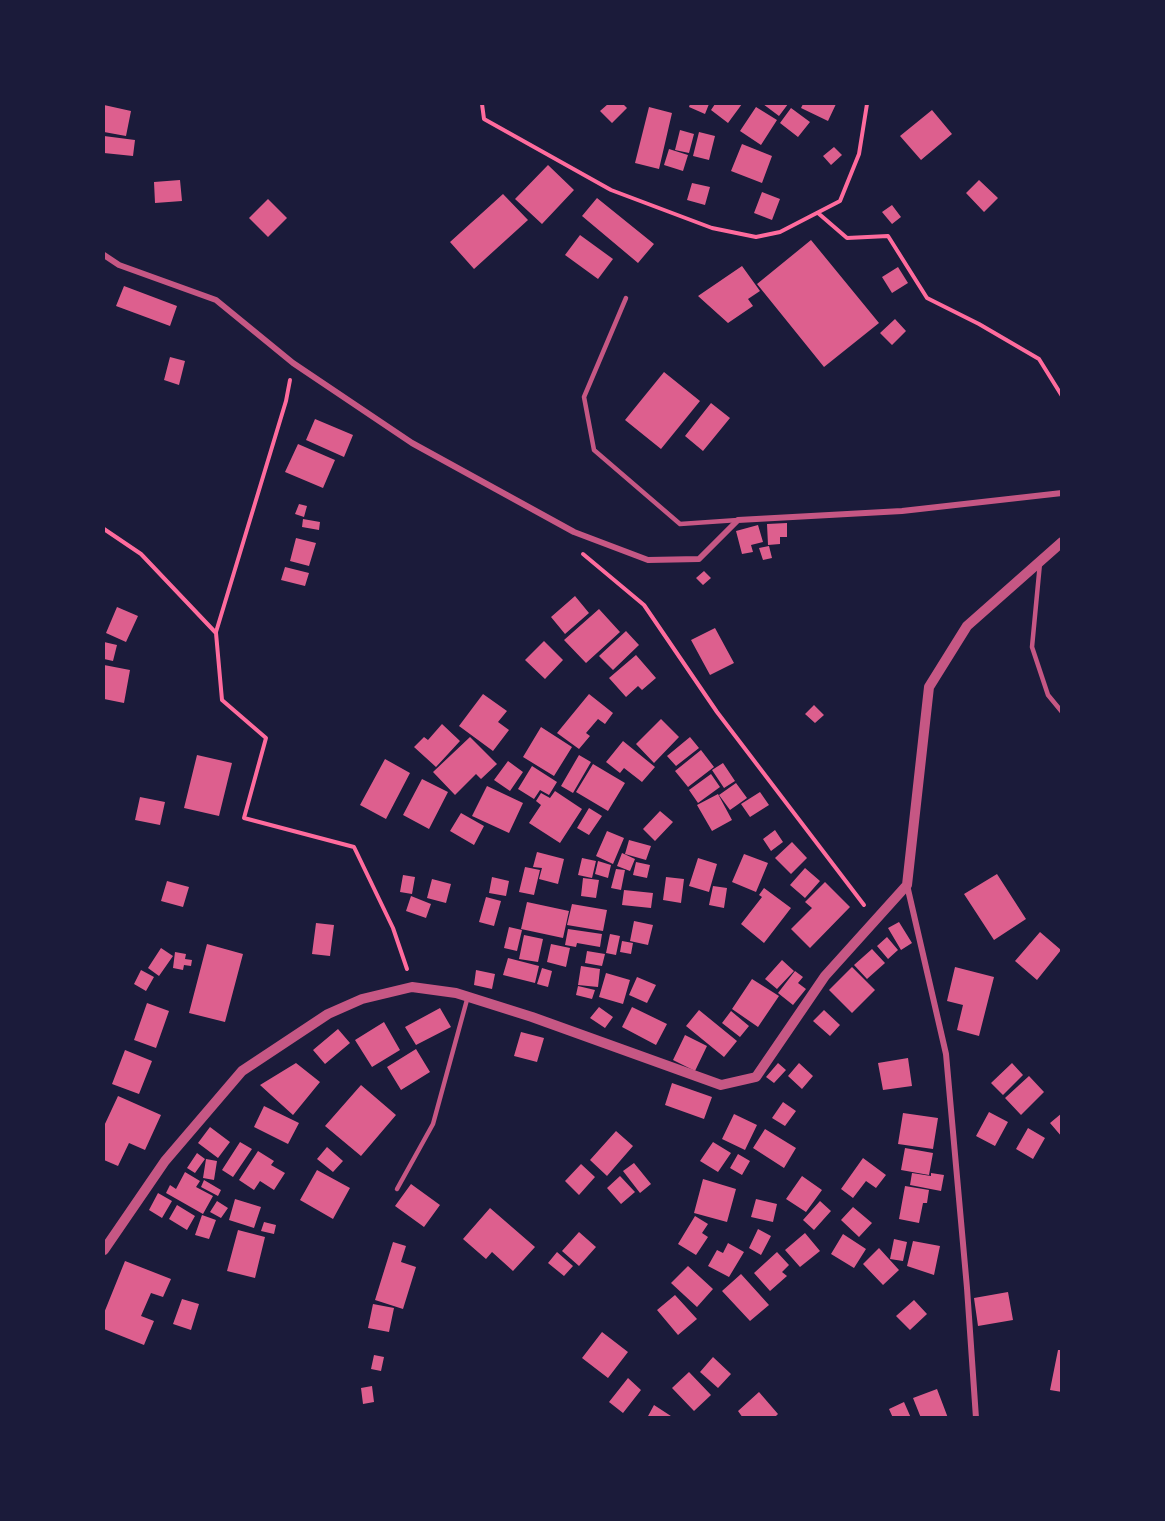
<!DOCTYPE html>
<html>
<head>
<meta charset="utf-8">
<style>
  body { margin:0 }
  #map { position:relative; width:1165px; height:1521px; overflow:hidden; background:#1b1b3a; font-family:Mulish,sans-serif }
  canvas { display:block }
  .frame { position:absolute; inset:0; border:105px solid #1b1b3a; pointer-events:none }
</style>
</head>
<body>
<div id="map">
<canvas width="1165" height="1521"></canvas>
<div class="frame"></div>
</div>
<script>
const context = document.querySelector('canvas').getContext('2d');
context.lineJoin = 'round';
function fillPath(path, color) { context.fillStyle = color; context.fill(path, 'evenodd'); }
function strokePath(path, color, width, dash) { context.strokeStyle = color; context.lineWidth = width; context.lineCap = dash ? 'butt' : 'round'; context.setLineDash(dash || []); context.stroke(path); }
fillPath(new Path2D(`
  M608,104h15l4,4 -15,15 -12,-12z
  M690,104h19l-4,10 -16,-7z
  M715,104h27l-14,19 -17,-13z
  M763,104h25l-9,12z
  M803,104h33l-8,17 -27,-13z
  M104,105l27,6 -5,25 -22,-4z
  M649,107l23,6 -13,56 -24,-6z
  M756,107l21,13 -16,25 -21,-14z
  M791,108l19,14 -12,15 -18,-14z
  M932,110l20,24 -31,26 -21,-24z
  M680,130l14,4 -5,19 -14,-3z
  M699,132l16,4 -6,24 -16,-4z
  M104,136l31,4 -2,16 -29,-3z
  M742,144l30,12 -10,27 -31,-12z
  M834,147l8,8 -11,10 -8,-9z
  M669,149l19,6 -5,16 -19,-6z
  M548,165l26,25 -32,34 -27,-25z
  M180,180l2,21 -27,2 -1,-21z
  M979,180l19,18 -14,14 -18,-19z
  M692,183l18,4 -5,18 -18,-5z
  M762,192l18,7 -8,21 -18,-7z
  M503,194l25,26 -54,49 -24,-27z
  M597,198l57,46 -16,19 -56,-47z
  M268,199l19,19 -19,19 -19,-19z
  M892,205l9,12 -9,7 -10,-12z
  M580,235l33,24 -15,20 -33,-24z
  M811,240l68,83 -55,44 -67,-83z
  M742,266l18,25 -12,8 5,7 -25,17 -30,-27z
  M898,267l10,16 -16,10 -10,-16z
  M124,286l53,20 -7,20 -54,-20z
  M895,319l11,12 -14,14 -12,-12z
  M170,357l15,4 -6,24 -15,-5z
  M664,372l36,29 -39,48 -36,-29z
  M711,403l19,15 -27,33 -18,-15z
  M315,419l38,16 -9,22 -38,-17z
  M298,444l37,16 -12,28 -38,-16z
  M299,504l8,2 -3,11 -9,-3z
  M303,519l17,3 -1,8 -17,-3z
  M787,523v14h-7v7l-12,1 -1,-21z
  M758,525l5,17 -12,3 2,7 -11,2 -6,-23z
  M296,538l20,5 -7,23 -19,-5z
  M769,546l3,12 -9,2 -4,-12z
  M285,567l24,6 -4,13 -24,-6z
  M704,571l7,7 -8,7 -7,-7z
  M575,596l14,17 -24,21 -14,-17z
  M117,607l21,9 -12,26 -20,-9z
  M599,609l21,23 -34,31 -22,-23z
  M715,628l19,35 -24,12 -19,-35z
  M626,631l13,14 -26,25 -14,-14z
  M544,641l19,19 -18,19 -20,-19z
  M104,642l13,3 -4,16 -9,-2z
  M636,655l20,23 -14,12 -4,-4 -12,11 -17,-19z
  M104,665l26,5 -6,33 -20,-4z
  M483,694l24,17 -9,11 11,8 -16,21 -34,-25z
  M589,694l24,19 -8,11 -7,-5 -12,14 4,3 -11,13 -22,-16z
  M814,705l10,10 -9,8 -10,-9z
  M661,719l18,18 -25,26 -18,-19z
  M442,724l18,17 -24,26 -22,-20 10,-10 4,3z
  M541,727l31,20 -18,29 -31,-19z
  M470,737l27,27 -16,15 -5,-5 -21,21 -22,-23z
  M690,737l9,11 -23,18 -9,-10z
  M623,741l32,26 -13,15 -18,-14 -4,5 -14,-11z
  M701,750l13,17 -26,20 -13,-16z
  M197,755l35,8 -13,53 -35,-8z
  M579,755l12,7 -18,31 -12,-7z
  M385,759l25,14 -24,46 -26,-14z
  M508,761l15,11 -13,19 -16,-11z
  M723,763l12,18 -11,7 -12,-18z
  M593,764l32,19 -17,28 -32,-19z
  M532,766l25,16 -8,13 -9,-5 -6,9 -16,-10z
  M711,774l9,13 -22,16 -9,-13z
  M422,779l26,13 -19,37 -26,-14z
  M736,783l11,15 -17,12 -11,-15z
  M487,786l36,17 -14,30 -37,-17z
  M555,791l27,18 -22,34 -31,-20 12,-18 -5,-4 5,-8 9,5z
  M760,792l9,13 -19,12 -9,-13z
  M718,794l14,26 -20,11 -15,-26z
  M140,797l25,5 -5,23 -25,-5z
  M589,808l13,8 -13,19 -12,-7z
  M660,811l13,11 -18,19 -12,-12z
  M461,813l23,13 -10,19 -24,-14z
  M775,830l8,12 -12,9 -8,-12z
  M607,831l17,7 -11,26 -17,-8z
  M629,840l22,6 -5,14 -21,-6z
  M792,842l15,16 -16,16 -16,-16z
  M537,852l27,7 -6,25 -19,-5 3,-11 -9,-1z
  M622,853l13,6 -5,12 -13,-5z
  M744,854l24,9 -12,29 -24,-10z
  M582,858l14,3 -4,17 -14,-3z
  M698,858l19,6 -8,28 -20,-6z
  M598,861l13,4 -3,13 -13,-4z
  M636,862l14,3 -3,13 -14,-3z
  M525,867l15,3 -6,25 -15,-3z
  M805,868l15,13 -15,17 -15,-13z
  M616,869l9,1 -4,20 -10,-2z
  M997,874l29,45 -32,21 -30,-46z
  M403,875l12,2 -3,17 -12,-2z
  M492,877l17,4 -3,15 -17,-3z
  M666,877l18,2 -3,24 -18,-3z
  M583,878l16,2 -3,18 -15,-2z
  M432,879l19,5 -5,19 -19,-5z
  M167,881l22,6 -6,20 -22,-6z
  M825,882l25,25 -40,41 -19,-19 21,-21 -7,-6z
  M713,886l14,2 -3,20 -15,-3z
  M764,888l27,20 -27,35 -23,-19 21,-27 -3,-2z
  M624,890l29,3 -2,15 -29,-3z
  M411,896l20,8 -5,14 -20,-7z
  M486,897l15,4 -7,25 -15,-4z
  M527,902l42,9 -6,27 -42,-9z
  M572,904l35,6 -4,21 -36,-6z
  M634,921l19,4 -5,20 -18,-4z
  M899,922l13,21 -11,7 -13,-22z
  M316,923l18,2 -4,31 -18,-2z
  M509,927l13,3 -5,21 -13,-3z
  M568,929l34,5 -2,13 -23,-4 -1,4 -11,-2z
  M1040,932l21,18 -24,30 -22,-19z
  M610,934l10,2 -4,19 -10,-2z
  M524,935l19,4 -5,23 -19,-3z
  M887,937l11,13 -10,9 -11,-13z
  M622,941l11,2 -2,11 -11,-2z
  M207,944l36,10 -18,68 -36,-9z
  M551,944l19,4 -4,19 -19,-5z
  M161,948l12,8 -14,20 -11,-8z
  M872,949l13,14 -18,16 -13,-14z
  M587,951l18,3 -3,12 -17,-3z
  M175,952l11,2 -1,5 7,1 -1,6 -7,-1 -1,5 -10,-2z
  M508,958l31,8 -4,17 -32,-8z
  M782,960l12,11 -17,18 -12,-10z
  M581,966l19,3 -2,18 -20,-2z
  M852,967l23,23 -23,23 -23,-23z
  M955,967l39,10 -15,59 -22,-6 6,-25 -16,-4z
  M542,968l10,3 -4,16 -11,-3z
  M141,970l13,7 -8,14 -12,-7z
  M476,970l19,4 -3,15 -18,-4z
  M795,971l8,6 -5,6 8,6 -13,16 -15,-12z
  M606,973l24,7 -7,24 -24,-7z
  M637,977l19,8 -9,18 -18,-8z
  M752,979l27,17 -21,31 -26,-18z
  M578,986l17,4 -3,9 -16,-4z
  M147,1003l22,8 -13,37 -22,-8z
  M599,1007l14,10 -8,11 -15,-10z
  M632,1007l35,17 -11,21 -34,-18z
  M440,1008l11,19 -35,18 -11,-18z
  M699,1010l38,31 -13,16 -38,-31z
  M824,1010l16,15 -10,11 -17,-15z
  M731,1011l18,15 -9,11 -18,-14z
  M384,1022l16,28 -28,17 -17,-27z
  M338,1029l12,14 -25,21 -12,-14z
  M521,1032l23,6 -7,24 -23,-6z
  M685,1035l22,11 -12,25 -22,-11z
  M416,1049l14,23 -29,18 -14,-23z
  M125,1050l27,11 -13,33 -27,-10z
  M908,1058l4,28 -29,4 -5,-27z
  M296,1063l24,19 -27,33 -33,-30z
  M778,1063l8,7 -12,13 -8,-6z
  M799,1063l14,13 -11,13 -14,-13z
  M1012,1063l11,12 -20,20 -12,-12z
  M1029,1076l15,16 -23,23 -16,-17z
  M672,1083l40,14 -8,22 -39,-14z
  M361,1085l35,30 -35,41 -36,-30z
  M118,1096l43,19 -16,35 -16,-7 -11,23 -14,-6v-34z
  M783,1102l13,9 -11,15 -13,-8z
  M264,1106l35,17 -11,21 -34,-17z
  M989,1112l19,10 -13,24 -19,-10z
  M903,1113l35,5 -5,31 -35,-5z
  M1062,1113v24l-12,-14z
  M734,1114l23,11 -12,25 -23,-11z
  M210,1127l20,15 -12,16 -20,-15z
  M1028,1128l17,10 -12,21 -17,-10z
  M765,1129l31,19 -12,20 -31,-20z
  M616,1131l17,15 -26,30 -17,-16z
  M240,1142l12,7 -19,28 -11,-7z
  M713,1142l18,11 -13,19 -18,-11z
  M327,1147l16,14 -10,11 -16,-13z
  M905,1148l28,5 -4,22 -28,-5z
  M258,1151l16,10 -3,4 14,8 -11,17 -14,-9 -6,9 -15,-10z
  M197,1153l8,6 -10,14 -8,-5z
  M738,1154l12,7 -8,14 -12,-7z
  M863,1158l23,17 -10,13 -10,-7 -13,17 -12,-9z
  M206,1159l11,2 -3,19 -11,-2z
  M634,1163l17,21 -11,9 -17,-22z
  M581,1164l14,13 -16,18 -14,-14z
  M317,1170l33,18 -17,31 -33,-19z
  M185,1172l15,9 -4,6 17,9 -10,18 -37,-21 4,-8 6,4z
  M912,1173l19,3v-3l13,2 -3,16 -31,-6z
  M620,1176l15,16 -14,12 -14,-16z
  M802,1176l20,14 -16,22 -20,-13z
  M703,1179l33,10 -9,33 -33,-9z
  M204,1180l17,10 -3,6 -17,-9z
  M411,1184l29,21 -16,22 -29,-21z
  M905,1186l24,4 -2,13h-4l-4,20 -20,-4z
  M158,1193l14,8 -10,17 -13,-8z
  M235,1199l26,8 -7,21 -25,-8z
  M756,1199l21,5 -4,18 -22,-5z
  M217,1201l11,7 -7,10 -11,-6z
  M820,1201l11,10 -17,19 -11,-10z
  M177,1205l18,11 -8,14 -18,-11z
  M853,1207l19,16 -13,14 -18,-17z
  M490,1208l45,39 -22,24 -21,-19 -6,7 -23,-20z
  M202,1215l14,5 -7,19 -14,-4z
  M695,1216l13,8 -6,9 6,4 -12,18 -18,-11z
  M264,1222l12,3 -2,9 -13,-3z
  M758,1229l13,7 -10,19 -12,-7z
  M238,1230l27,7 -10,41 -28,-7z
  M579,1232l17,15 -17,19 -17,-15z
  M805,1233l15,18 -20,16 -15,-17z
  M843,1234l23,15 -12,19 -23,-14z
  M894,1239l13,3 -4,19 -13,-2z
  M913,1241l27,5 -6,29 -27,-9z
  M393,1242l13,4 -5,16 15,5 -13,42 -28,-9z
  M728,1243l16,9 -15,25 -21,-11 9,-16 6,3z
  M879,1248l20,22 -16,15 -20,-21z
  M557,1252l16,14 -9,10 -16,-13z
  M777,1252l12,13 -7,7 5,4 -17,15 -16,-18z
  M125,1261l46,18 -8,18 -12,-4 -10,23 13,5 -10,24 -40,-16v-16z
  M688,1266l25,23 -16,18 -26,-24z
  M741,1274l28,31 -19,16 -28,-30z
  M1008,1292l5,28 -35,6 -4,-28z
  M675,1295l22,24 -19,16 -21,-25z
  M182,1299l17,5 -8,26 -18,-6z
  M914,1300l13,14 -17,16 -14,-14z
  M373,1304l21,4 -5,24 -21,-4z
  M602,1332l26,20 -20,26 -26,-20z
  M1058,1350h4v42l-12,-2z
  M374,1355l10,2 -3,14 -10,-2z
  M713,1357l18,17 -13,14 -18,-16z
  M689,1372l22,23 -17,16 -22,-23z
  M628,1378l13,12 -18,23 -14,-11z
  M372,1386l2,16 -11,2 -2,-16z
  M937,1389l11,29h-27l-8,-20z
  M759,1392l19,22 -4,4h-31l-5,-7z
  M904,1402l7,16h-18l-4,-9z
  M654,1405l20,13h-27z`), '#dd5f8e');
strokePath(new Path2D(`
  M482,104l2,15 127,71 101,38 44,9 24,-5 60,-31 19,-47 8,-50
  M818,213l29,25 41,-2 39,62 52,26 60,35 23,37
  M104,529l37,25 75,79 6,67 44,38 -22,80 110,29 39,81 14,41
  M583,554l61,51 73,107 147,193
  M216,632l70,-231 4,-21`), '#ff6b9d', 4);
strokePath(new Path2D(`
  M626,298l-42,99 10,53 86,74 58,-4
  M1040,563l-8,84 16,48 14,17
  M397,1189l36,-65 35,-128`), '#c65784', 4.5);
strokePath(new Path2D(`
  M104,255l15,10 97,35 77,63 119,80 162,89 74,28 51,-1 39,-39 164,-9 160,-18
  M907,885l39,169 21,234 9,130`), '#c65784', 6);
strokePath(new Path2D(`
  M104,1250l61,-89 77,-90 86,-57 34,-15 50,-12 44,6 76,24 189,68 35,-8 69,-101 82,-91 22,-198 38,-61 95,-84`), '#c65784', 10);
</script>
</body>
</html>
